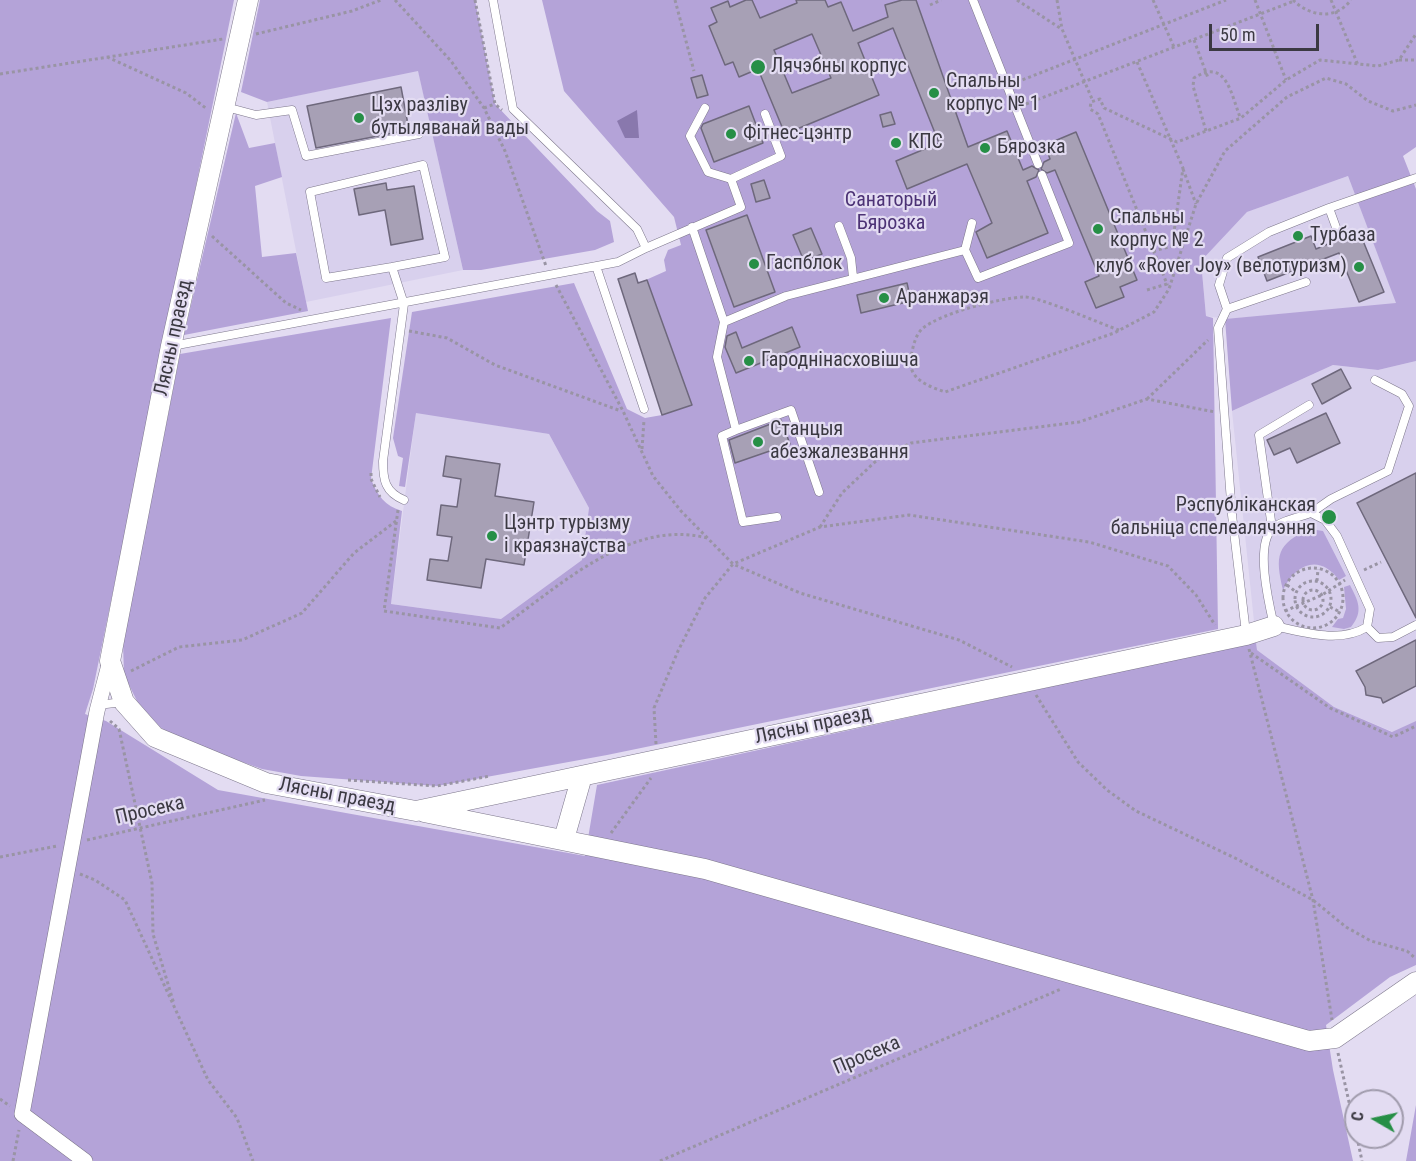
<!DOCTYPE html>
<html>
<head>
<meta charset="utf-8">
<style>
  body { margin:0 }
  #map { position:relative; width:1416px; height:1161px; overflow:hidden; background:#e3dcf2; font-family:"Roboto Condensed",sans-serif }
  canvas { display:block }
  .north { position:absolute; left:1344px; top:1089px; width:60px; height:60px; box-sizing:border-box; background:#e3dcf2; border:2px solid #a09bac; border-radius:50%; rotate:279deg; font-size:16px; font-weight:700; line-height:24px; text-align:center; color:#3b3942 }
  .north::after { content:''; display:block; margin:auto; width:21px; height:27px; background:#268f46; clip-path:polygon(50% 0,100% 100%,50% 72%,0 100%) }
  .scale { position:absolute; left:1209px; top:24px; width:110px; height:27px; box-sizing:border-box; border:3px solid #3b3942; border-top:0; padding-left:8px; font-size:18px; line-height:21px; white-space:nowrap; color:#3b3942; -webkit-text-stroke:4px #e3dcf2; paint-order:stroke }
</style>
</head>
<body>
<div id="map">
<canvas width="1416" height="1161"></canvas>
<div class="north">С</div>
<div class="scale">50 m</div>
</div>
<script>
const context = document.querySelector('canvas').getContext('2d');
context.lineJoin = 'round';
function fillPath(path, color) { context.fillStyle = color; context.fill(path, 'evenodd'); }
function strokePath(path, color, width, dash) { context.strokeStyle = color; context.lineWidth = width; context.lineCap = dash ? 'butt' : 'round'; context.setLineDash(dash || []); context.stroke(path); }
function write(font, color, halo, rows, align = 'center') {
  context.font = font + ' "Roboto Condensed",sans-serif'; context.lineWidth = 4.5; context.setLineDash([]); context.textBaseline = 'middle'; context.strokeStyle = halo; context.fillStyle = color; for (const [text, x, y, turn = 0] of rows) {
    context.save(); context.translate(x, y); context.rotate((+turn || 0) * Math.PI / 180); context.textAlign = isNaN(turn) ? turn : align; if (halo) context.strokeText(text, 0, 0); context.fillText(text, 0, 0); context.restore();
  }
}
fillPath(new Path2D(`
  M418,70l45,200 -157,32 -39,-200z
  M1348,176l49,128 -171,15 -20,-3 -5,-55 46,-49z
  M1416,361v360l-23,11 -59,-25 -77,-57 -25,-239 101,-46 45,5z
  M416,412l133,22 40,74 -7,52 -81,59 -110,-15z`), '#d8d0ed');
fillPath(new Path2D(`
  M0,0h234l-141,689 -8,25 21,7 112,69 367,66 12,-71 659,-143 1,8 77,57 58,25 24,-11v244l-26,12 -64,48 7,45 20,91h-1353z
  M260,0h215l20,104 102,107 13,10 4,21 -19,8 -114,20h-18l-45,-199 -151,31 -26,-10z
  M542,0h874v147l-13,9 13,33v172l-38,9 -45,-5 -101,46 -7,-92 171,-16 -48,-127 -101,36 -46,49 5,55 7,2 5,311 -611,126 -170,31 -136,-10 -39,-7 -84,-30 -18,-12 -22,-24 -14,-28 -1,-32 57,-289 211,-36 -20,161c6,16 14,27 31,32l-11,93 110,15 81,-59 7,-52 -40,-74 -133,-21 -11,74 -6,-1 4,-28 -5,-2 -5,-18 19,-126 162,-29 53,126 18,9 17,-3 -44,-136 17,-6 4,10 27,-12 -2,-11 4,-10 13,-5 -7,-28 -110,-126z
  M236,113l13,35 26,-5 7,34 -27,9 7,71 34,-4 12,58 -124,24z
  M1310,529l13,2 23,45 -7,4c-19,-26 -43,-17 -56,10 -8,-34 -7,-46 27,-61z
  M1350,585c8,16 14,26 1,42l-7,2 -12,-2 6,-8 5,-1 3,-9 -2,-22z
  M1416,1105v56h-10z`), '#b4a3d8');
fillPath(new Path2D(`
  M637,110l2,28h-14l-8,-17z`), '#8978ad');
const building = new Path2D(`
  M746,0h6l8,18 37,-15 -1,-3h29l3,7 13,-5 12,29 35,-14 -3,-12 17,-5h14l52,147 39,-16 16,39 9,-4 7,4 -3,7 -9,4 21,52 -61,25 -11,-26 16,-9 -25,-59 -60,25 -11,-28 43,-18 -46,-115 -35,15 21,52 -94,39 -27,-65 -19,8 -6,-15 -8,3 -16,-39 8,-4 -6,-14 17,-7 2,6zM812,34l19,44 -39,15 -18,-43z
  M702,75l6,20 -11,3 -6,-20z
  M401,87l8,43 -93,18 -9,-42z
  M749,106l14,37 -49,19 -13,-34 2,-4z
  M891,112l4,12 -12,3 -3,-12z
  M1076,132l61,148 -17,7 4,10 -28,11 -11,-26 14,-6 -44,-106 -8,3 -6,-4 3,-7 6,-3 -5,-14z
  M764,180l6,18 -14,4 -5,-18z
  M386,183l1,7 27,-4 9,53 -32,6 -6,-35 -26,5 -5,-26z
  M747,215l28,77 -41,15 -28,-77z
  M811,228l11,26 -18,7 -11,-26z
  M1359,231l25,61 -25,10 -20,-49 -72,28 -9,-24 53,-21 5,13z
  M635,273l3,10 9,-3 45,125 -30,10 -44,-136z
  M907,283l4,18 -50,12 -4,-18z
  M792,327l8,20 -64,26 -11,-26 2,-11 9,-4 6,16z
  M1341,369l10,19 -29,16 -10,-20z
  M1326,413l14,30 -43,20 -7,-15 -16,7 -7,-15z
  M781,420l9,24 -55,19 -6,-23z
  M446,456l54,8 -5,32 39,6 -10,63 -38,-6 -5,29 -54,-8 3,-21 18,2 4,-24 -15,-2 4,-30 16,2 4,-28 -18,-3z
  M1416,473v145l-59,-115z
  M1416,640v46l-33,17 -2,-5 -15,-3 -1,-8 -9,-16z`);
fillPath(building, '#a7a0b5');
strokePath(building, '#6e687c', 1.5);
const service = new Path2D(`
  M973,0l65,164
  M226,107l30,8 36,-5 14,46 113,-22
  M705,108l-15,28 18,36 23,7
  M1329,208l87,-30
  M972,223l-7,27 13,28 91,-35 -27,-68
  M839,226l12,32 2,19
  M692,227l32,95 -7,35 19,73 55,-20 28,82
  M646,248l95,-41 -10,-28 50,-23 -16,-42
  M596,266l48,143
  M392,267l53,-10 -22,-92 -113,27 16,86 66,-11 12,37 -21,157c0,19 2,31 21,39
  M1227,309l-8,-24 8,-27 42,-26 60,-24 8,22
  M724,322l62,-26 179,-46
  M172,346l446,-84 28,-14 -9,-19 -124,-120 -20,-109
  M736,430l-14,6 21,86 34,-5
  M1311,513l14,7 12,16 33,73 -3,18c-28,17 -63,5 -93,-1 -5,-22 -19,-80 -2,-97 8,-8 28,-12 39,-16z
  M1311,513l20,-14 57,-28 21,-65 -7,-12 -27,-14
  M1272,528l-13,-93 50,-30
  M1367,627l11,11 15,-1 23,-12
  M1246,633l-14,-118 -14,-187 9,-19 79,-27
  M98,705l25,-3`);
const minor = new Path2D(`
  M85,1161l-63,-47 75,-403 13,-50`);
const tertiary = new Path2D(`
  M248,0l-77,346 -61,315 14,41 31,35 111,46 150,28 830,-176 28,-9
  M424,812l281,57 604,172 26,-3 81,-56
  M564,839l18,-63`);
strokePath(service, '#7e788c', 9);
strokePath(minor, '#7e788c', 16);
strokePath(tertiary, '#7e788c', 21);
strokePath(new Path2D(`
  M395,0l56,61 33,47 21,43 41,115
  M475,0l20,104 7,6
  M675,0l19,71
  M1017,0l43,28
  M1057,0l5,29 30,70
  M1153,0l21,47
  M1255,0l31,80
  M1293,0c17,17 43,20 58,0
  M1331,0l27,65
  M930,5l11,-5
  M256,34l96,-23 29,-11
  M1194,40l14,38
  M107,57l79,36 21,16
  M1399,60h17
  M1137,62l46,106 -11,78
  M0,74l223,-35
  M1017,82l209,-82
  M1026,104l268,-103
  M484,108l11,-4
  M1206,131l-13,-45 1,-8c32,-21 37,16 46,39
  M1183,169l13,35
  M212,236l74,67 15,7
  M1153,251l31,-8
  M556,285l67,126 30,65 28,35 52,53 87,-37 89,-12 180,27 79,24 28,29 19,30
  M1147,290l20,-6 -69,-170 -8,-5 1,-7 9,-3 4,9 73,34 64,-24 45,-38 34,-20 58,6 21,-6 17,-26
  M1119,330c-18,-6 -81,-34 -95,-33 -25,1 -82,16 -101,31 -8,7 -10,19 -12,29 -4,22 17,29 34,35l169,-59 40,-21 15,-23 27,-85 29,-53 62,-54 39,-19 20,6 22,17 25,10 23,-6
  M409,331l38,7 48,27 126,46
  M1147,399l61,-59
  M642,449l2,-29
  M371,473v6l9,18
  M398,510l-14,101 116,17c59,-41 130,-110 207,-90
  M820,527l22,-34 35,-33 34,-17 168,-21 68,-23 68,13
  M1283 598a30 30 0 1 1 60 0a30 30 0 1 1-60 0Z
  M1364,570l17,-8
  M1295 599a18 18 0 1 1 36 0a18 18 0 1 1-36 0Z
  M1317,581l1,-12
  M1287,585l9,7
  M1303 600a10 10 0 1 1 20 0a10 10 0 1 1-20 0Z
  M1330,607l10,5
  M1285,611l37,-16 23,-15
  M1249,649l64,251 19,120
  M1251,653l79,55 63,29 23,-11
  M131,671l48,-24 63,-7 60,-27 52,-60 42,-32
  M1036,695l42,67 29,28 29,21 101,48 76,41 33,27 25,14 36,10 9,8
  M110,721l9,8 33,154 1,51 21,70
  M656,744l-2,-36 24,-57 27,-53 28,-34 67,29 159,47 53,27
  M348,780l89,6 53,-10
  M611,833l40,-55
  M87,840l178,-40
  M0,857l57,-11
  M80,874l15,6 30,20 83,180 29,38 16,43
  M1338,1053l18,80
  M0,1099l10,7
  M1357,1137l5,24
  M13,1161l6,-31
  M660,1161l401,-172`), '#9994a4', 3, [3, 3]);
strokePath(service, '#fff', 8);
strokePath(minor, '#fff', 15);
strokePath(tertiary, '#fff', 20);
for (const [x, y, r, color] of [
  [758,67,8,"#268f46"],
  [934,93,6,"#268f46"],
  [359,118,6,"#268f46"],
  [731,134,6,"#268f46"],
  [896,143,6,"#268f46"],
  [985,148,6,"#268f46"],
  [1098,229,6,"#268f46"],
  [1298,236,6,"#268f46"],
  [754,264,6,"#268f46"],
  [1359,267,6,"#268f46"],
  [884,298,6,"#268f46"],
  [749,361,6,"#268f46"],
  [758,442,6,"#268f46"],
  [1329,517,8,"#268f46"],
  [492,536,6,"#268f46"]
]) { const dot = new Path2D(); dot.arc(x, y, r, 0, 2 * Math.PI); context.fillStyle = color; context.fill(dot); strokePath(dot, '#e3dcf2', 2); }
write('20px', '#3b3942', '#e3dcf2', [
  ["Лячэбны корпус",771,67],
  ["Спальны",946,82],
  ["корпус № 1",946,105],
  ["Цэх разліву",371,106],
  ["бутыляванай вады",371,129],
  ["Фітнес-цэнтр",743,134],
  ["КПС",908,143],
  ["Бярозка",997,148],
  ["Спальны",1110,218],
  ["корпус № 2",1110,241],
  ["Турбаза",1310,236],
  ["Гаспблок",766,264],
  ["клуб «Rover Joy» (велотуризм)",1347,267,"right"],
  ["Аранжарэя",896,298],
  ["Гароднінасховішча",761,361],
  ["Станцыя",770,430],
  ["абезжалезвання",770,453],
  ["Рэспубліканская",1316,506,"right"],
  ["бальніца спелеалячэння",1316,529,"right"],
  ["Цэнтр турызму",504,524],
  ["і краязнаўства",504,547]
], 'left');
write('20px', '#4c3275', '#e3dcf2', [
  ["Санаторый",891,201],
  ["Бярозка",891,224]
]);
write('20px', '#3b3942', '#e3dcf2', [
  ["Лясны праезд",174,338,-78],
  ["Лясны праезд",813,726,-12],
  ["Лясны праезд",337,796,11],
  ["Просека",150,811,-13],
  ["Просека",867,1056,-23]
]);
</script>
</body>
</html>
